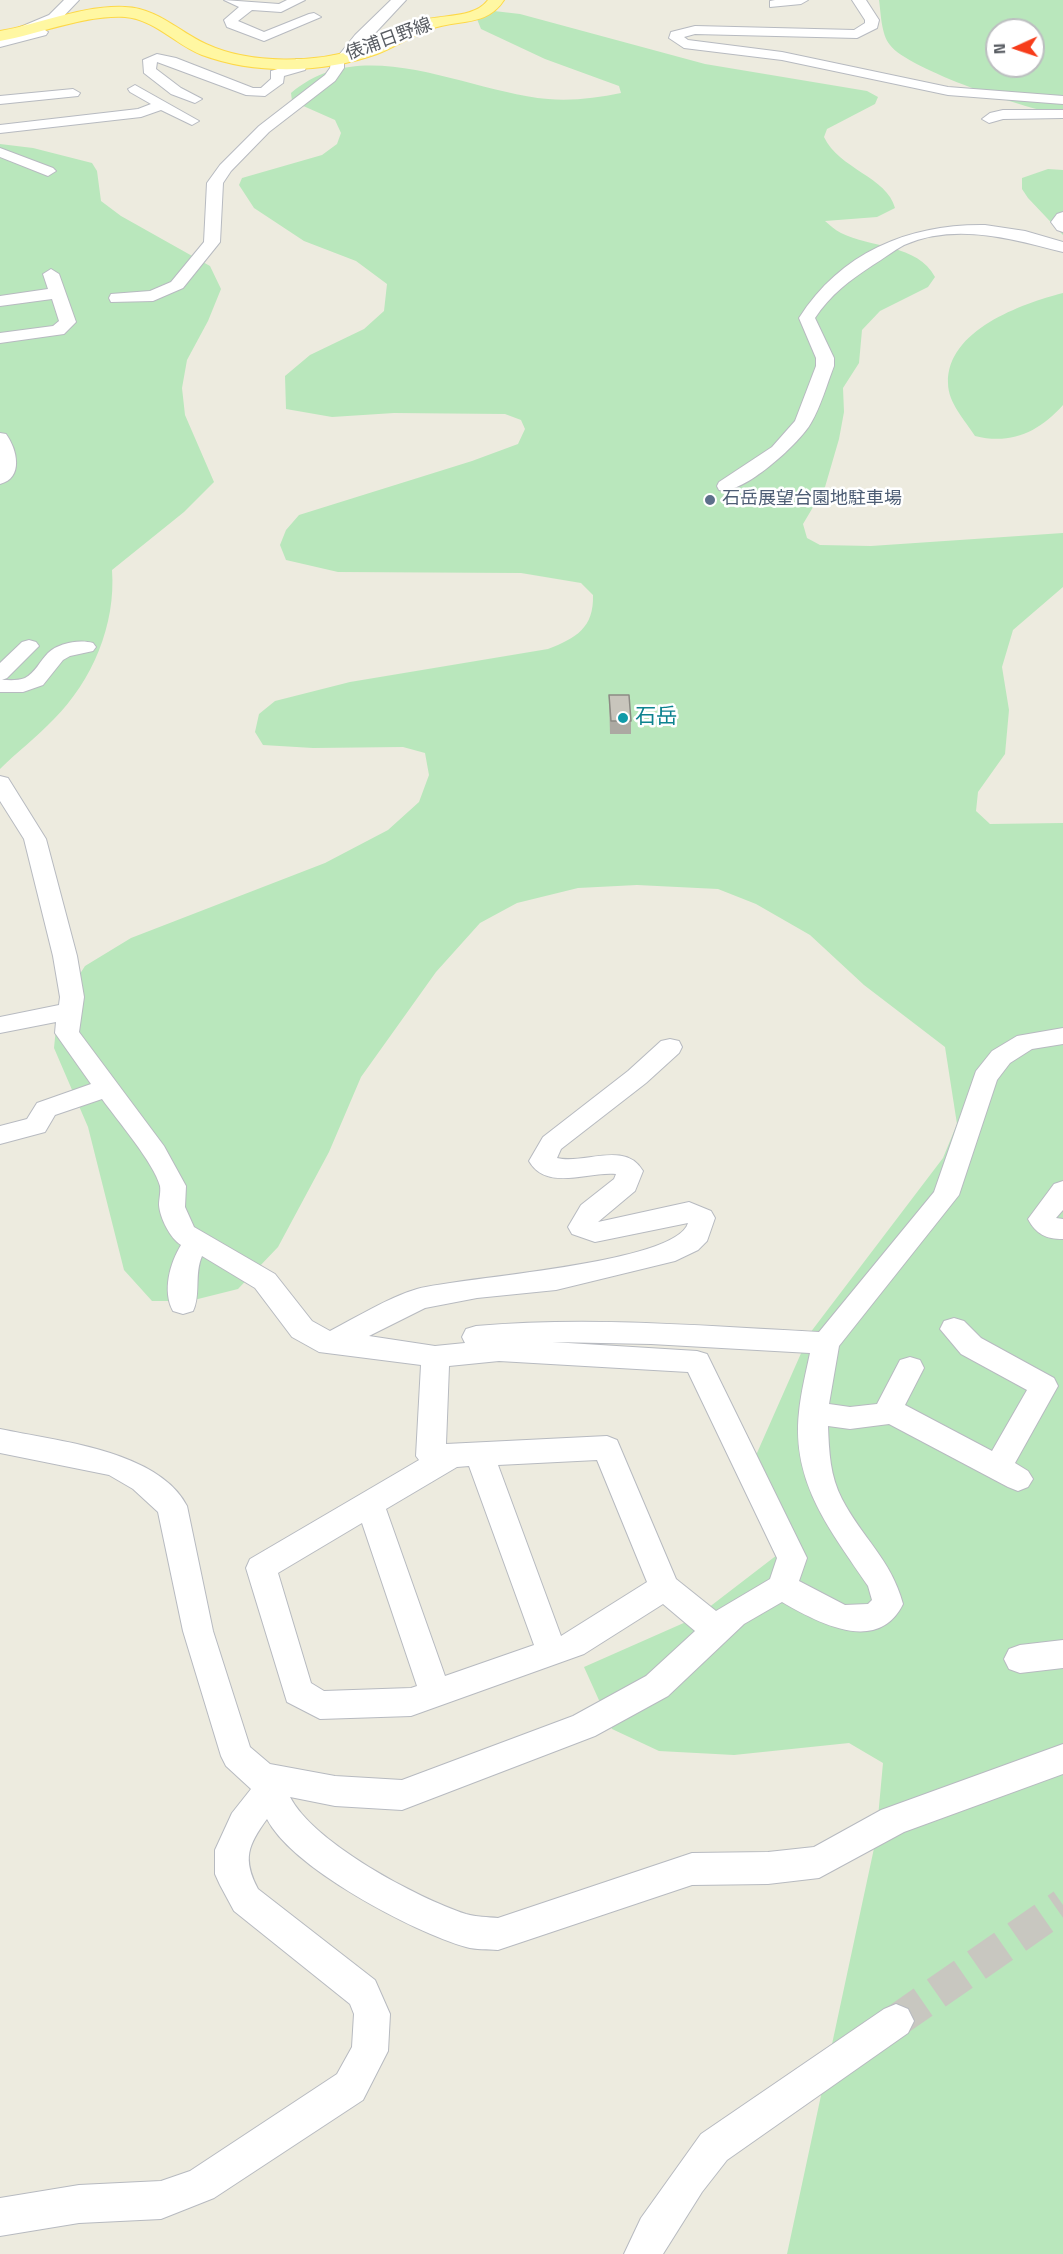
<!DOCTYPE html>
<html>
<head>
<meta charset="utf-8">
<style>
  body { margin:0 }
  #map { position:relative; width:1063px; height:2254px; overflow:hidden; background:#edebdf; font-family:"Titillium Web",sans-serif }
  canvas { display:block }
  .north { position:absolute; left:985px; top:18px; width:60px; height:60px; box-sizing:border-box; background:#fff; border:2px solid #bcbec0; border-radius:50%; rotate:267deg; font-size:16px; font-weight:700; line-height:24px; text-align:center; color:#585c62 }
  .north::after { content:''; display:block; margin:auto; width:21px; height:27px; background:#f73d1b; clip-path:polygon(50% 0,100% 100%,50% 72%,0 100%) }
</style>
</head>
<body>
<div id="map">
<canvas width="1063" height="2254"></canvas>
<div class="north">N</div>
</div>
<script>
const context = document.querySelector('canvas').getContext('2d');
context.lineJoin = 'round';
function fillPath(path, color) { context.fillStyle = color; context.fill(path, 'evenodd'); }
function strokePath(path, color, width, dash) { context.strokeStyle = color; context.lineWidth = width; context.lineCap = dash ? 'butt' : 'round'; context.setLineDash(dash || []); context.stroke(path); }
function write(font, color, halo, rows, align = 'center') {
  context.font = font + ' "Titillium Web","Noto Sans JP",sans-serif'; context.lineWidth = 5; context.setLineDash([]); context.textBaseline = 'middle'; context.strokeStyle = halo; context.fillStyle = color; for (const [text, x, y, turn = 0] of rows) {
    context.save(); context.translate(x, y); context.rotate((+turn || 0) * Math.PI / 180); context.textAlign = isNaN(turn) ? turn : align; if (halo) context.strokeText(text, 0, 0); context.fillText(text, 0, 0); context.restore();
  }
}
fillPath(new Path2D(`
  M879,0h184v115c-32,-4 -156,-46 -173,-70 -9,-11 -9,-32 -11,-45zM997,30h36v36h-36z
  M494,11l26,3 185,50 162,27 11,6 -3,7 -48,25 -3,8c15,32 63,40 71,71l-18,9 -52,4c5,4 10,9 16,12 29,15 77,11 94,44l-7,10 -48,24 -18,19 -3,33 -16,25 1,24 -5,27 -14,48 -22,37 4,14 13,7 51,1 192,-13v54l-50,43 -11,37 7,43 -4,44 -27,38 -2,19 14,13 73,-1v1431h-276l89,-415 7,-76 -34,-20 -115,12 -75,-4 -47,-22 -28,-62 111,-49 82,-63 -24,-93 57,-129 133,-175 14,-34 -12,-77 -81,-62 -54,-50 -54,-31 -38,-15 -81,-4 -59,3 -61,15 -37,20 -44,49 -75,105 -32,75 -51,95 -40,42 -48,12h-38l-28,-31 -36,-143 -34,-79 4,-40 27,-42 46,-28 194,-75 63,-33 31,-28 10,-27 -4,-22 -22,-6 -90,1 -50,-3 -8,-13 4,-18 16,-13 75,-19 198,-33c28,-11 46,-21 45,-54l-12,-12 -60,-10 -183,-1 -52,-12 -6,-15 6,-15 13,-15 173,-54 46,-17 7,-15 -4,-9 -16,-6 -111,-1 -62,4 -46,-8 -1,-33 25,-21 54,-26 20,-18 3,-27 -31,-23 -52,-20 -50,-33 -15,-23 3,-7 80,-23 15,-11 4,-11 -6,-13 -43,-19 -1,-8c72,-62 176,-1 257,6 24,2 49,-1 73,-6l-2,-7 -74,-27 -64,-30 -4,-10z
  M0,144l33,4 59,15 5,8 4,30 20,15 89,50 11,23 -13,32 -21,39 -5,28 3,27 29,67 -30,30 -72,58c4,55 -20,111 -58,149 -17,18 -37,33 -54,50z
  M1048,169l15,1v65l-35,-37 -6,-9v-11z
  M1063,293v112c-24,27 -52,40 -88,31 -10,-16 -27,-33 -27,-53 -1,-53 73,-79 115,-90z`), '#b9e7bc');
strokePath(new Path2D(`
  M896,2021l167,-116`), '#c8c7c0', 33, [33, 16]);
const minor = new Path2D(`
  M64,0h15l-20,21 -17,7 6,4 -2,3 -46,12v-8l18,-5v-6l31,-13z
  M224,0l55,4 8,-4h18l-24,12 -29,-2 -14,11 26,11 45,-18 5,-1 7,4 -57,24 -37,-14 -3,-7 15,-13z
  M391,0h15l-56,60 -6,1v7l-9,13 -66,51 -38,39 -8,12 -3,59 -37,46 -30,13 -42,1 -2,-4 2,-4 39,-3 21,-9 33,-40 3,-59 13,-18 39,-39 66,-51 5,-7 2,-12 7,-1 16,-20z
  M775,0h33l-7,4 -31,3v-6z
  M852,0h14l13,20 -2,8 -20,10 -162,-4 -11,3 4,3 94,12 166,35 115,9v8l-115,-9 -166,-35 -98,-12 -15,-10 2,-6 24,-6 159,4 11,-7v-3z
  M157,54l19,4 77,30h8l10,-9v-8l23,-7 2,-5h10l2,3 -3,8 -21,6 -1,7 -18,13 -19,-1 -89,-33 -1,7 25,19 21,11 -7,4 -24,-9 -27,-21 -1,-13z
  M135,85l64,36 -7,4 -31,-15 -20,7 -141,16v-8l138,-16 13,-5 -21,-12 -2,-3z
  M73,89l7,4 -2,3 -78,8v-8z
  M1003,110h60v8l-60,1 -14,4 -7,-4 8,-6z
  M0,148l53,20 3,3 -8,5 -48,-19z
  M1063,212v20l-6,-2 -6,-8 6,-8z
  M985,225l40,6 38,11v10c-51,-13 -107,-30 -159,-7 -11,6 -21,14 -31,20 -23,15 -43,30 -58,53l19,40v8c-7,18 -13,40 -23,57 -11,20 -69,73 -92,67l-2,-4 2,-4 53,-35 23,-26 21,-55v-8l-17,-40c42,-66 110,-94 186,-93z
  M51,269l8,5 17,48 -12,12 -64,9v-10l53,-7 6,-5 -7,-22 -52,7v-10l48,-7 -5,-15z
  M0,433l6,1c11,15 18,44 -6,50z
  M29,640l7,2 3,4 -32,32 -5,2c7,0 16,1 23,-2 10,-5 15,-17 23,-25 10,-10 32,-14 45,-10l3,4 -3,4 -23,5 -7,4 -20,25 -20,7h-23v-29l22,-21z
  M0,776l8,2 38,61 31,117 7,41 -5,35 85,114 22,40 -1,21 9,20 81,47 37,47 18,10c27,-14 57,-33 87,-42 43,-12 260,-25 271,-66l-93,19 -23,-8 -4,-7 13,-22 33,-26 2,-5c-28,-3 -69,18 -87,-13l14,-24 85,-66 33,-30 9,-2 9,2 3,6 -3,6 -33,30 -85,66 -4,9c26,7 68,-18 86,13l-8,20 -37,31 91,-20 22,9 4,7 -8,23 -9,9 -23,11 -119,29 -79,8 -52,10 -56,28 66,10 30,-3 -3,-6 4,-8 10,-3c115,-10 228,0 343,6l115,-140 42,-121 16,-20 25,-15 46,-8v16l-31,5 -22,14 -13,17 -38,115 -120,151 -10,58 21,3 27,-3 23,-44 10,-3 10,3 4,8 -19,37 87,46 35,-61 -66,-36 -21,-25 4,-8 10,-3 10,3 17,17 73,40 4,8 -43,77 13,8 5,8 -5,8 -10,4 -10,-4 -119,-63 -39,5 -22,-3c1,26 2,50 14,73 20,39 49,60 61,105 -25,51 -85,19 -121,-2l-38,22 -76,72 -73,40 -193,74 -67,-4 -45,-9c24,46 127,101 176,117 10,3 22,3 32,4l194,-65 76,-1 46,-5 67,-37 182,-66v30l-159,58 -85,46 -51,6 -76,1 -194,65c-10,-1 -22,0 -32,-3 -53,-15 -174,-79 -199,-128 -19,26 -25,40 -9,70l117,91 15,34 -2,37 -25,49 -149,98 -53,21 -82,4 -79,13v-38l79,-13 82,-4 29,-10 147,-97 15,-27 2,-33 -4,-10 -116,-93 -14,-26 -5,-11v-24l17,-37 19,-24 -25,-23 -5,-10 -38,-125 -25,-119 -25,-23 -24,-14 -109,-22v-24c56,12 158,21 187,77l26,125 37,116 20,17 65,12 67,4 171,-64 73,-40 49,-45 -32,-27 -79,50 -173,62 -91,3 -33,-17 -41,-134 4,-9 169,-99 -3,-4 5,-91 -102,-13 -27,-15 -37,-49 -53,-32c-8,18 -1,39 -9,55l-10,3 -10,-3c-11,-20 -3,-48 8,-66 -11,-7 -21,-27 -22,-40 0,-6 2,-13 1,-19 -6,-23 -43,-66 -58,-87l-47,16 -10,17 -45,12v-18l27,-7 10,-16 54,-19 -36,-51 1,-11 -56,11v-16l59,-12 1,-8 -7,-41 -29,-117 -24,-38zM552,1342l99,2 159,9c-4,19 -9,39 -11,59 -8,71 32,119 69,174l4,14 -4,4 -23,1 -46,-24 8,-23 -100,-204 -10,-3zM499,1361l189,11 89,186 -7,21 -54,32 -40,-32 -59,-139 -10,-4 -161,8 3,-78zM597,1460l50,122 -86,54 -63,-171zM469,1466l65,179 -89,31 -59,-167 71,-42zM362,1523l55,163 -6,2 -87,3 -13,-8 -33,-110z
  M1063,1181v29l-7,8 7,1v20c-17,0 -27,-5 -35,-20l26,-35z
  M1063,1640v28l-43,5 -11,-4 -5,-10 5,-10 11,-4z
  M896,2004l12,5 6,12 -6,12 -181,127 -25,32 -39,62h-39l17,-36 60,-84 183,-125z`);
const major = new Path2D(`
  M488,0h16c-17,27 -46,19 -73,29 -19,6 -35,18 -54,25 -53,19 -121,21 -175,1 -26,-10 -48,-36 -77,-38 -42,-2 -84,17 -125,24v-10c41,-7 83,-26 125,-24 32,1 53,24 81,37 45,21 111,19 156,4 21,-7 38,-20 58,-27 21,-7 54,-2 68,-21z`);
strokePath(minor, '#b7bac0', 2);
strokePath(major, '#fdd848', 2);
fillPath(minor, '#fff');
fillPath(major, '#fff7a2');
fillPath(new Path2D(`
  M609,695l22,26v13h-21z`), '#aca9a2');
const building = new Path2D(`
  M609,695h20l2,26h-20z`);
fillPath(building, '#c8c5bc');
strokePath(building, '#8c8a84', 1.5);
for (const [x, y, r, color] of [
  [710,500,6,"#5c6f8a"],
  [623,718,6,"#0f9aa8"]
]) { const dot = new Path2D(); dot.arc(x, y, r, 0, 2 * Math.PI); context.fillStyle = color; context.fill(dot); strokePath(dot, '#fff', 2); }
write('18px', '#585c62', '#fff', [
  ["俵浦日野線",389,40,-20]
]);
write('18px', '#4e5e75', '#fff', [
  ["石岳展望台園地駐車場",722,500]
], 'left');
write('21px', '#0d838f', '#fff', [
  ["石岳",635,718]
], 'left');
</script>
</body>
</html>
